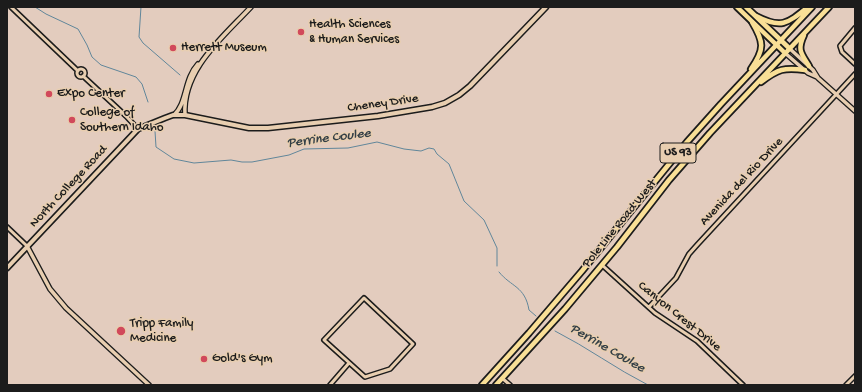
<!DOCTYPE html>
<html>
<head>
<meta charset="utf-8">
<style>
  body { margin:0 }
  #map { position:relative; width:862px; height:392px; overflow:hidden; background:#e3ccbe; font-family:"Gochi Hand",sans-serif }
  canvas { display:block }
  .frame { position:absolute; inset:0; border:8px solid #1c1c1c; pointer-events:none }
</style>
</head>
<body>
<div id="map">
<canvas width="862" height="392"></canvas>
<div class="frame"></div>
</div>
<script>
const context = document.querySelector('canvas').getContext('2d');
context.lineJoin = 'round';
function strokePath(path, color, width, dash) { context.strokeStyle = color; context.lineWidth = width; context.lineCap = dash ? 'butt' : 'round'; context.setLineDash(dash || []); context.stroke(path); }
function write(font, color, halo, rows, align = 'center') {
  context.font = font + ' "Gochi Hand",sans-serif'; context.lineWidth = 3; context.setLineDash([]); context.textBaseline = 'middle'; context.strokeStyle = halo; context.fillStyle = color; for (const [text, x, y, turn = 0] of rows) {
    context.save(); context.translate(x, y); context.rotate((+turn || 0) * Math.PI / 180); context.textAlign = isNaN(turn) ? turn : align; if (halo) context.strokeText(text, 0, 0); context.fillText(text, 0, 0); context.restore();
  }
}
strokePath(new Path2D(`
  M35,7l11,7 32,15 9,16 5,12 9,8 35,12 6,7 6,18
  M141,7l-2,30 4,6 37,32
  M155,131l1,16 18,12 20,4 37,-3 11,2h10l37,-7 15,-6 44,-1 29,-6 27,7 17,2 8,-3 5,1 3,5 12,10 15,37 20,19 13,28v18
  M499,272c12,15 26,14 30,38l7,6
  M555,331c32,16 61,38 93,54`), '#60869a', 1);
const minor = new Path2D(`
  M11,7l67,64
  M855,28l-15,18 2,6 13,12
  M77 73a4 4 0 1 1 8 0a4 4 0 1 1-8 0Z
  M83,76l43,40 12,13
  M7,227l20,19
  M602,265l53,48 42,28 46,44
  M364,298l49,46 -23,25 -25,8 -41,-37z
  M649,307l27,-29 13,-24 8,-9 158,-171
  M502,378l8,7
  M330,385l19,-22
  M846,385l9,-9`);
const tertiary = new Path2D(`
  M789,48l24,22 5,8 37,33
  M785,53l23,20 9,4
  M174,115c13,-11 10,-36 24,-51
  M185,115c-3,-45 38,-78 66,-108
  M27,246l23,43 16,19 83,77`);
const secondary = new Path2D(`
  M7,268l131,-139 27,-11 8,-3h12l64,13h19l110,-12 54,-9 13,-4 14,-8 11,-9 76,-79`);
const primary = new Path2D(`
  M737,7l48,46
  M746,7l43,41`);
const trunk = new Path2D(`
  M756,16c25,13 31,8 52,-9
  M804,35c-7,15 -3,18 5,31
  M751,69c14,-20 13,-27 1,-47
  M761,82c17,-13 23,-15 44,-12
  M482,385l47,-52 53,-62 105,-129 34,-38 91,-97
  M496,385l69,-76 52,-62 52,-67 41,-47 119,-126`);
strokePath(minor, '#1c1c1c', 6);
strokePath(tertiary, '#1c1c1c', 6);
strokePath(secondary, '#1c1c1c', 7);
strokePath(primary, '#1c1c1c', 8);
strokePath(trunk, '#1c1c1c', 8);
strokePath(minor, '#e8ceb0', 3);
strokePath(tertiary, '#e8ceb0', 3.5);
strokePath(secondary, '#e8ceb0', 4);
strokePath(primary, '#f9df96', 4.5);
strokePath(trunk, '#f9df96', 4.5);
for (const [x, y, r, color] of [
  [301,32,4,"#d1495b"],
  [173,48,4,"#d1495b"],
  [49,94,4,"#d1495b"],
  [72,120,4,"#d1495b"],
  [121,331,5,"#d1495b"],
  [204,359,4,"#d1495b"]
]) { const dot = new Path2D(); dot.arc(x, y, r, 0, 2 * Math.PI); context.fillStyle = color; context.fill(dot); strokePath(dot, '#e8ceb0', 1.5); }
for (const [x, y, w] of [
  [678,153,36]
]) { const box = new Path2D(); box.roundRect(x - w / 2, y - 10, w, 20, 3); context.fillStyle = '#e8ceb0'; context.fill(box); strokePath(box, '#1c1c1c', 1); }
write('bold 12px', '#1c1c1c', null, [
  ["US 93",678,153]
]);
write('13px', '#1c1c1c', '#e8ceb0', [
  ["Health Sciences",309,25],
  ["& Human Services",309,40],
  ["Herrett Museum",181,48],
  ["Expo Center",57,94],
  ["College of",80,113],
  ["Southern Idaho",80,128],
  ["Tripp Family",130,324],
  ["Medicine",130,339],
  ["Gold's Gym",212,359]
], 'left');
write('13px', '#1c1c1c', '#e8ceb0', [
  ["Cheney Drive",383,104,-8],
  ["Avenida del Rio Drive",742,182,-47],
  ["North College Road",69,187,-47],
  ["Pole Line Road West",620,224,-51],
  ["Canyon Crest Drive",679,317,39]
]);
write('italic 14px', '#333f46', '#e8ceb0', [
  ["Perrine Coulee",329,139,-7],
  ["Perrine Coulee",607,349,30]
]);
</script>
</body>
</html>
